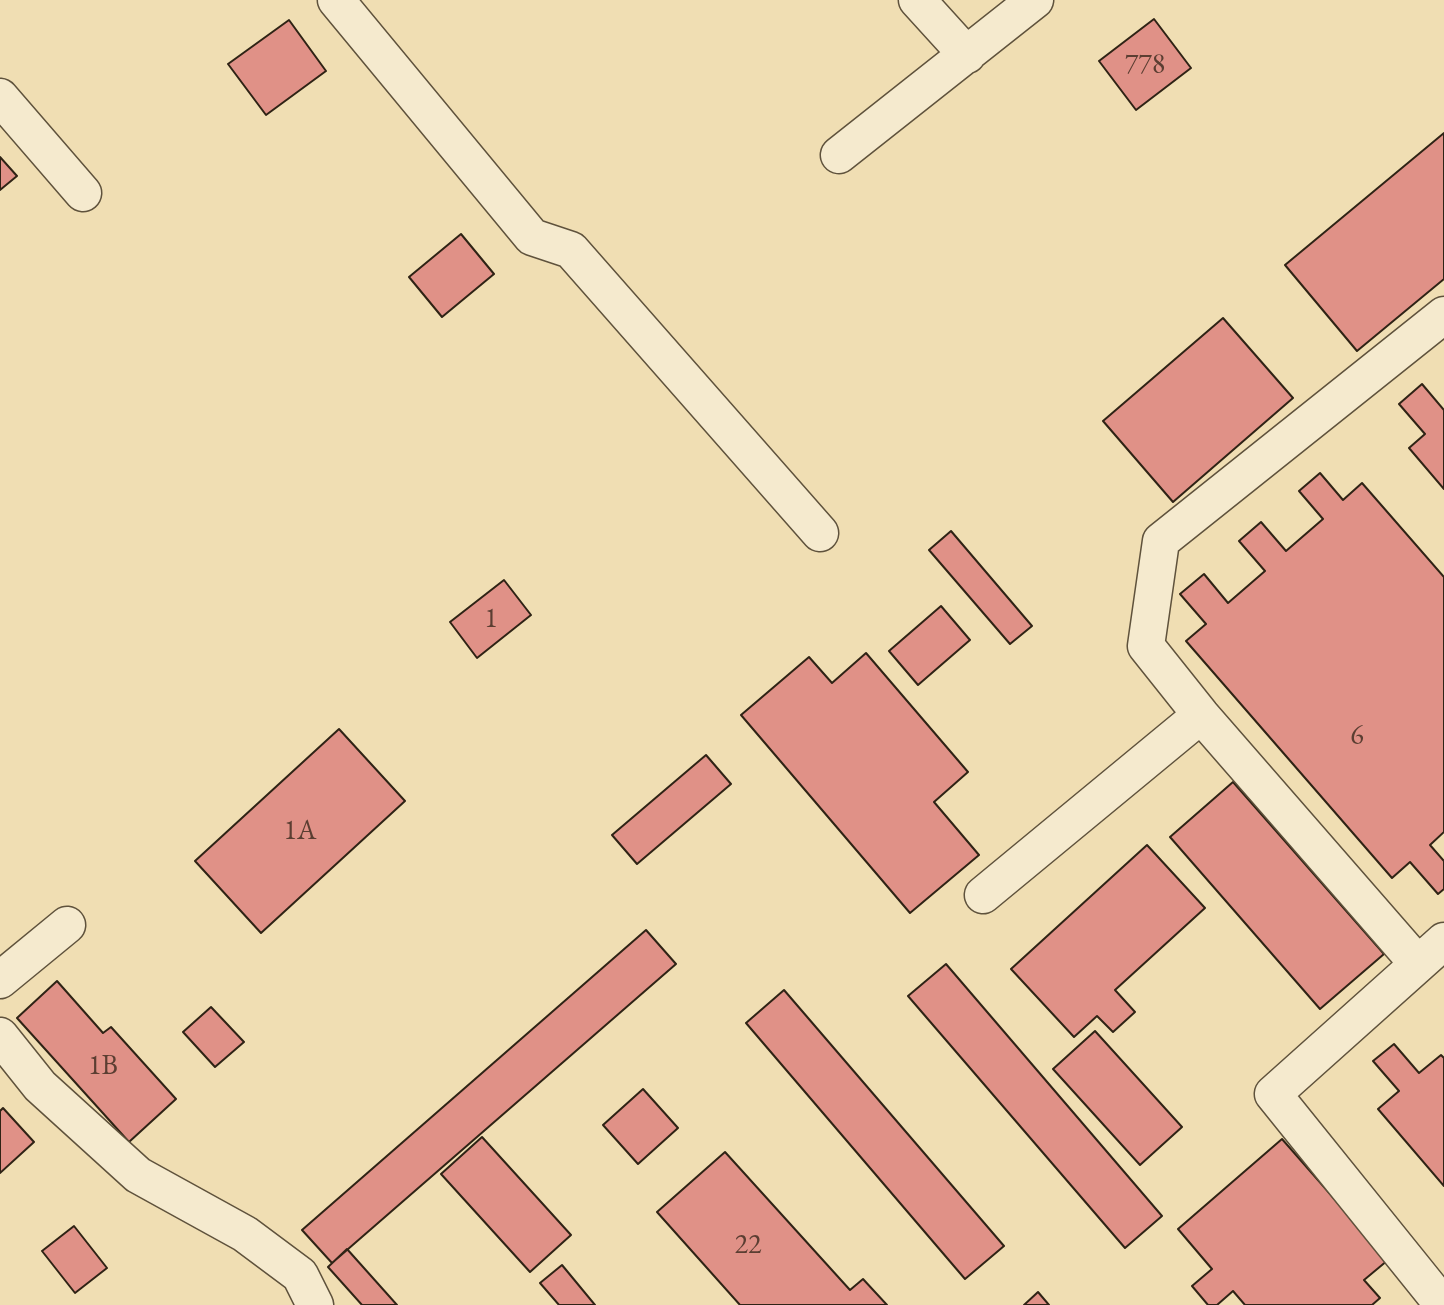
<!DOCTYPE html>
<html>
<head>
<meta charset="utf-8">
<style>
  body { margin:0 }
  canvas { display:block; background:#f0deb3 }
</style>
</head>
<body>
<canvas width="1444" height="1305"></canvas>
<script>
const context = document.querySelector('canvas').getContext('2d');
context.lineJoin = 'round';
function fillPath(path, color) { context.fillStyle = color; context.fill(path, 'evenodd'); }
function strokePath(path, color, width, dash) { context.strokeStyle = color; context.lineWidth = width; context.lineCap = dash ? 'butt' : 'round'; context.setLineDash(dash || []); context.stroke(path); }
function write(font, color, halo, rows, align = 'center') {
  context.font = font + ' "EB Garamond",serif'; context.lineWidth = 6; context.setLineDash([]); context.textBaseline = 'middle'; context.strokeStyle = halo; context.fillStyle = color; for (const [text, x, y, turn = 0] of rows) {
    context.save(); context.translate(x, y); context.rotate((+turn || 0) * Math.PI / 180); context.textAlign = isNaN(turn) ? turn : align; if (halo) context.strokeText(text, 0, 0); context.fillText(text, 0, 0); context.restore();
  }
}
const building = new Path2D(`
  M1154,19l37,49 -55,42 -37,-49z
  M289,20l37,51 -60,44 -38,-51z
  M1444,133v146l-87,72 -72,-86z
  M0,157l17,19 -17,14z
  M461,234l33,40 -52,43 -33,-40z
  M1223,318l70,80 -120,104 -70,-81z
  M1422,384l22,26v79l-35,-41 16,-14 -26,-30z
  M1320,473l23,27 19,-17 82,94v255l-14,13 14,16v28l-6,5 -28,-32 -18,16 -206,-237 20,-17 -26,-30 24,-20 24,29 37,-32 -26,-30 22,-19 25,29 37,-32 -24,-28z
  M951,531l81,95 -22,18 -81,-94z
  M504,580l27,35 -54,43 -27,-36z
  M941,606l29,34 -52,45 -29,-34z
  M866,653l102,119 -34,30 45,53 -69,58 -169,-198 68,-58 23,26z
  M339,729l66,72 -144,132 -66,-72z
  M706,755l25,29 -94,80 -25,-29z
  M1233,782l151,172 -64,55 -150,-172z
  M1147,845l58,63 -90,82 20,22 -22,20 -16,-16 -23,21 -63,-68z
  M646,930l30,34 -344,299 -30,-33z
  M946,964l216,252 -37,32 -217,-252z
  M57,981l46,52 8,-6 65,72 -47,43 -112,-124z
  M784,990l220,256 -39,33 -219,-256z
  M211,1007l33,35 -29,25 -32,-35z
  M1095,1031l87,96 -42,38 -87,-96z
  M1394,1044l25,29 22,-18 3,3v128l-66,-77 21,-18 -26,-30z
  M643,1089l35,39 -40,36 -35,-39z
  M3,1108l31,34 -34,31v-62z
  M482,1137l89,98 -41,37 -89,-98z
  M1282,1139l106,121 -24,20 16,18 -8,7h-127l-12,-14 -16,14h-9l-16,-19 20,-17 -34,-40z
  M725,1152l125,138 13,-11 24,26h-147l-83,-93z
  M74,1226l33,42 -32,25 -33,-42z
  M347,1249l50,56h-35l-34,-38z
  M562,1265l33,40h-36l-19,-22z
  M1038,1292l11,13h-25z`);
fillPath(building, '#e09187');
strokePath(building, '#2f2315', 2);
const minor = new Path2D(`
  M336,0l196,237 39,13 249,283
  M917,0l50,55
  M0,97l83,96
  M839,155l196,-155
  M983,895l218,-180
  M1418,964l-217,-249 -55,-69 15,-105 283,-226
  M0,980l67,-55
  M0,1036l40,50 98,89 107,59 55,41 15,30
  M1443,1305l-170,-211 171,-153`);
strokePath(minor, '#5f523c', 39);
strokePath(minor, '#f5eace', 36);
write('28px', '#5b3e32', null, [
  ["778",1145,65],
  ["1",491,619],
  ["6",1357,736],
  ["1А",300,831],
  ["1В",103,1066],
  ["22",748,1245]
]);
</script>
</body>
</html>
